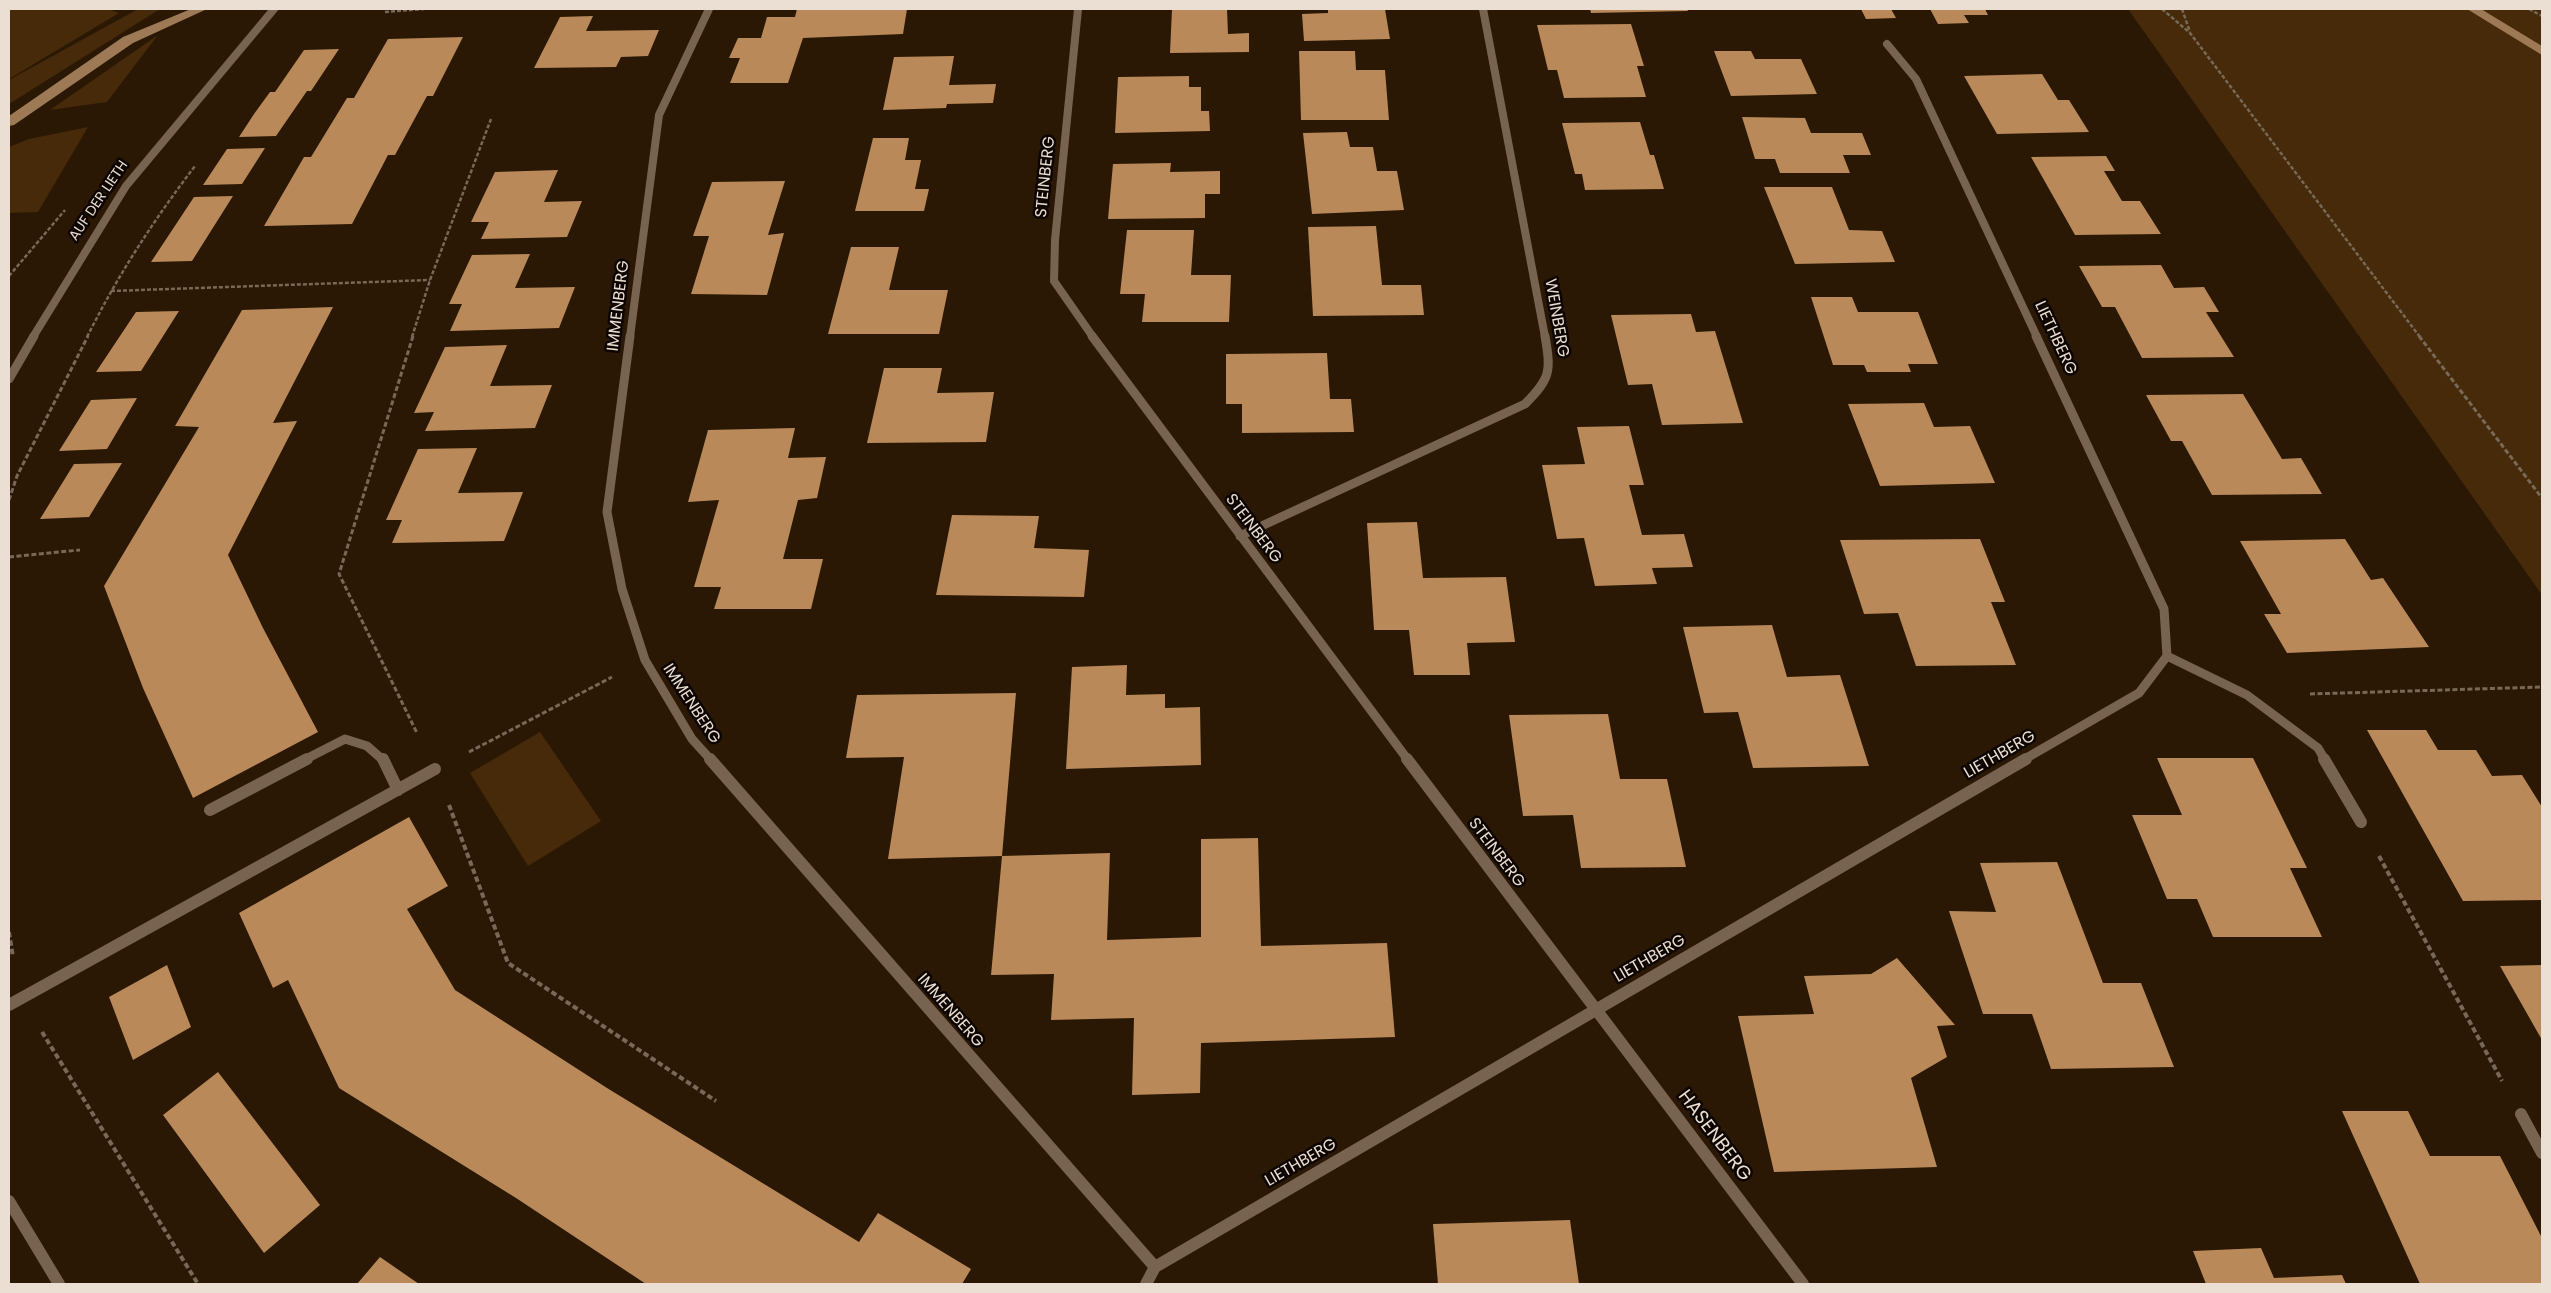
<!DOCTYPE html>
<html>
<head>
<meta charset="utf-8">
<style>
  body { margin:0 }
  #map { position:relative; width:2551px; height:1293px; overflow:hidden; background:#2a1804; font-family:Poppins,sans-serif }
  canvas { display:block }
  .frame { position:absolute; inset:0; border:10px solid #ebded2; pointer-events:none }
</style>
</head>
<body>
<div id="map">
<canvas width="2551" height="1293"></canvas>
<div class="frame"></div>
</div>
<script>
const context = document.querySelector('canvas').getContext('2d');
context.lineJoin = 'round';
function fillPath(path, color) { context.fillStyle = color; context.fill(path, 'evenodd'); }
function strokePath(path, color, width, dash) { context.strokeStyle = color; context.lineWidth = width; context.lineCap = dash ? 'butt' : 'round'; context.setLineDash(dash || []); context.stroke(path); }
function write(font, color, halo, rows, align = 'center') {
  context.font = font + ' Poppins,sans-serif'; context.lineWidth = 5; context.setLineDash([]); context.textBaseline = 'middle'; context.strokeStyle = halo; context.fillStyle = color; for (const [text, x, y, turn = 0] of rows) {
    context.save(); context.translate(x, y); context.rotate((+turn || 0) * Math.PI / 180); context.textAlign = isNaN(turn) ? turn : align; if (halo) context.strokeText(text, 0, 0); context.fillText(text, 0, 0); context.restore();
  }
}
fillPath(new Path2D(`
  M9,9h99l11,4 -110,66z
  M138,9h22l-151,95v-24z
  M2128,9h414v586z
  M158,35l-51,67 -57,8z
  M88,127l-50,85 -29,1v-66l20,-8z
  M540,732l61,89 -73,45 -58,-93z`), '#462a09');
fillPath(new Path2D(`
  M191,9h16l-74,34 -119,82 -5,1v-10l114,-79z
  M2467,9h14l61,37v9z`), '#9d7a55');
fillPath(new Path2D(`
  M797,9h110l-4,25 -100,4 -15,45h-58l10,-25h-11l9,-20h23l6,-21h28z
  M1172,9h55l1,25 21,-1v19l-79,1z
  M1328,9h57l5,30 -86,2 -2,-27 26,-1z
  M1590,9h97l1,2 -97,2z
  M1861,9h30l5,9 -30,1z
  M1930,9h55l3,6h-24l5,8 -31,1z
  M593,16l-7,15 73,-1 -11,26 -27,1 -5,10 -82,1 26,-51z
  M1631,24l13,42h-7l9,31 -82,1 -7,-28h-9l-11,-45z
  M463,37l-30,59h-6l-32,59h-7l-36,69 -88,2 40,-69h7l36,-59h7l34,-59z
  M339,49l-28,42h-4l-31,45 -37,1 15,-23 16,-22h5l29,-42z
  M1299,51h56l1,19h29l4,50h-88z
  M1714,51h37l4,8h46l16,35 -86,2z
  M954,56l-5,29 47,-1 -3,19 -46,1 -1,4 -63,2 11,-53z
  M2042,74l16,26h11l20,32 -92,2 -33,-58z
  M1189,76v11h12v24h8l1,20 -95,2 3,-56z
  M1742,117l63,1 6,15h51l9,22h-28l7,18h-70l-5,-14h-20z
  M1640,122l10,33h4l10,34 -79,1 -3,-16h-7l-13,-51z
  M1347,132l3,15h23l4,24h20l7,39 -92,4 -9,-81z
  M873,138h36l-4,22h16l-6,29h14l-5,22h-69z
  M265,148l-23,36 -39,1 24,-36z
  M2106,156l9,15h-11l18,30h18l21,33 -86,1 -44,-78z
  M1171,163l-1,9 50,-1v23h-15v24l-97,1 5,-55z
  M558,170l-14,32 38,-1 -15,36 -86,2 8,-17h-18l24,-50z
  M785,181l-17,54 16,-2 -17,62 -76,-1 18,-58h-16l19,-54z
  M1764,187h68l17,43 33,1 13,31 -100,2z
  M233,196l-41,65 -41,1 43,-65z
  M1376,226l6,59h39l3,30 -111,1 -5,-89z
  M1127,230h67l-3,45h40l-2,47h-87l3,-28h-25z
  M851,247h48l-10,43h59l-9,44h-111z
  M530,254l-15,34 60,-1 -16,41 -109,3 12,-27h-13l23,-49z
  M2161,265l13,23 30,-1 15,25h-13l28,45 -92,1 -27,-51h-13l-23,-41z
  M1811,297h41l6,15h60l20,52h-30l3,8h-44l-3,-7h-31z
  M333,307l-60,116 24,-2 -69,134 35,73 55,104 -125,66 -50,-110 -39,-102 95,-159 -24,-1 67,-116z
  M179,311l-38,60 -45,1 40,-60z
  M1691,314l5,18 19,-1 28,92 -81,2 -10,-41 -24,1 -17,-70z
  M507,345l-17,41 62,-1 -17,43 -110,3 9,-19 -20,1 31,-66z
  M1327,353l3,46h21l3,33 -112,1v-29h-16v-50z
  M884,368h58l-5,25 57,-1 -8,50 -119,1z
  M2243,394l39,65 19,-1 21,36 -110,1 -30,-54h-11l-25,-46z
  M137,398l-30,51 -48,2 32,-51z
  M1924,403l10,24 36,-1 25,57 -115,3 -32,-82z
  M1629,426l15,59h-15l13,50 42,-1 9,33 -41,1 5,16 -62,2 -11,-48 -27,1 -15,-74 43,-1 -8,-37z
  M795,428l-7,30 38,-1 -9,41 -19,2 -15,59h40l-12,50h-97l7,-22h-27l25,-87 -31,2 20,-72z
  M477,448l-19,45 65,-1 -19,49 -112,2 10,-23h-16l32,-71z
  M122,463l-33,54 -49,2 34,-55z
  M952,515l87,1 -5,32 55,2 -5,47 -148,-2z
  M1417,522l6,56 83,-1 9,65 -48,1 3,32h-56l-5,-45h-35l-7,-107z
  M1980,539l25,63h-14l25,63 -100,1 -18,-53 -34,1 -24,-74z
  M2345,539l26,41 12,-2 46,69 -142,6 -23,-39h17l-41,-73z
  M1772,625l15,52 53,-2 29,91 -116,2 -15,-56 -34,1 -21,-86z
  M1127,665l-1,30 39,-1v14l35,-1 1,58 -135,4 6,-102z
  M1016,693l-14,163 -114,3 16,-102 -58,1 11,-63z
  M1608,714l12,65h47l19,88 -105,1 -8,-53 -50,1 -14,-101z
  M2367,730h59l12,20h38l16,26 30,-1 20,32v93l-79,1z
  M2157,758h96l54,110h-17l32,69h-109l-16,-38h-30l-35,-84h50z
  M409,817l39,69 -41,23 48,81 152,98 252,154 19,-29 93,56 -9,15h-316l-130,-86 -177,-110 -51,-108 -15,8 -34,-75z
  M1258,838l3,108 126,-3 8,94 -194,6 -1,50 -68,2 2,-77 -83,2 3,-46 -63,1 11,-119 108,-3 -3,87 94,-3v-98z
  M2057,862l46,121h38l33,84 -123,2 -19,-55h-49l-34,-103 47,1 -16,-49z
  M1897,958l58,67 -18,1 10,31 -36,21 26,89 -163,5 -36,-156 76,-2 -10,-38 67,-2z
  M167,965l24,62 -58,33 -24,-63z
  M2542,965v75l-42,-74z
  M218,1072l102,133 -56,48 -101,-138z
  M2342,1111h66l22,45h70l42,82v46h-122z
  M1570,1220l9,64h-141l-5,-60z
  M2261,1248l13,30 68,-3 4,9h-140l-13,-33z
  M380,1257l39,27h-62z`), '#b9895a');
strokePath(new Path2D(`
  M2162,9l28,24 230,304
  M2182,9l8,23
  M2529,9l13,7
  M385,12l39,-3
  M9,276l56,-66
  M111,291l319,-11
  M87,337c31,-62 66,-116 108,-171
  M412,337l18,-57 61,-161`), '#786857', 2.5, [4, 2]);
strokePath(new Path2D(`
  M413,336l-74,238 78,159
  M2419,336l123,162
  M9,500l8,-24 71,-140
  M9,557l71,-7
  M2310,694l232,-7
  M469,752l143,-75`), '#786857', 3, [5, 2.5]);
strokePath(new Path2D(`
  M449,805l59,158 208,138
  M2379,856l123,225
  M9,932l4,25
  M42,1032l156,252`), '#786857', 4, [5.5, 3]);
strokePath(new Path2D(`
  M304,760l41,-21 22,7 16,14`), '#786350', 9);
strokePath(new Path2D(`
  M383,759l15,31
  M210,810l97,-51
  M9,1005l426,-236`), '#786350', 12);
strokePath(new Path2D(`
  M1078,9l-23,231 -1,41 39,56
  M1483,9l62,328
  M1887,44l29,35 121,258
  M33,337l93,-151 148,-177
  M630,337l29,-222 50,-106`), '#786350', 8);
strokePath(new Path2D(`
  M630,336l-23,176 15,77 23,71 47,79 19,21
  M1092,336l316,424
  M9,379l25,-43
  M1240,536l285,-132c26,-26 26,-33 20,-68
  M2167,656l80,39 71,53 7,12
  M2023,760l116,-67 28,-37 -3,-47 -128,-273`), '#786350', 9);
strokePath(new Path2D(`
  M710,759l445,508
  M1407,759l396,525
  M2324,759l37,63
  M2521,1114l21,39
  M9,1201l50,83
  M1146,1284l9,-17 871,-508`), '#786350', 12);
write('14px', '#ebded2', '#0d0501', [
  ["AUF DER LIETH",99,201,-56]
]);
write('16px', '#ebded2', '#0d0501', [
  ["STEINBERG",1046,177,-84],
  ["IMMENBERG",619,306,-83],
  ["WEINBERG",1556,318,80],
  ["LIETHBERG",2055,338,65],
  ["STEINBERG",1253,529,53],
  ["IMMENBERG",691,704,57],
  ["LIETHBERG",2000,755,-30],
  ["STEINBERG",1496,853,53],
  ["LIETHBERG",1650,959,-30],
  ["IMMENBERG",950,1011,49],
  ["LIETHBERG",1301,1163,-30]
]);
write('19px', '#ebded2', '#0d0501', [
  ["HASENBERG",1714,1136,53]
]);
</script>
</body>
</html>
